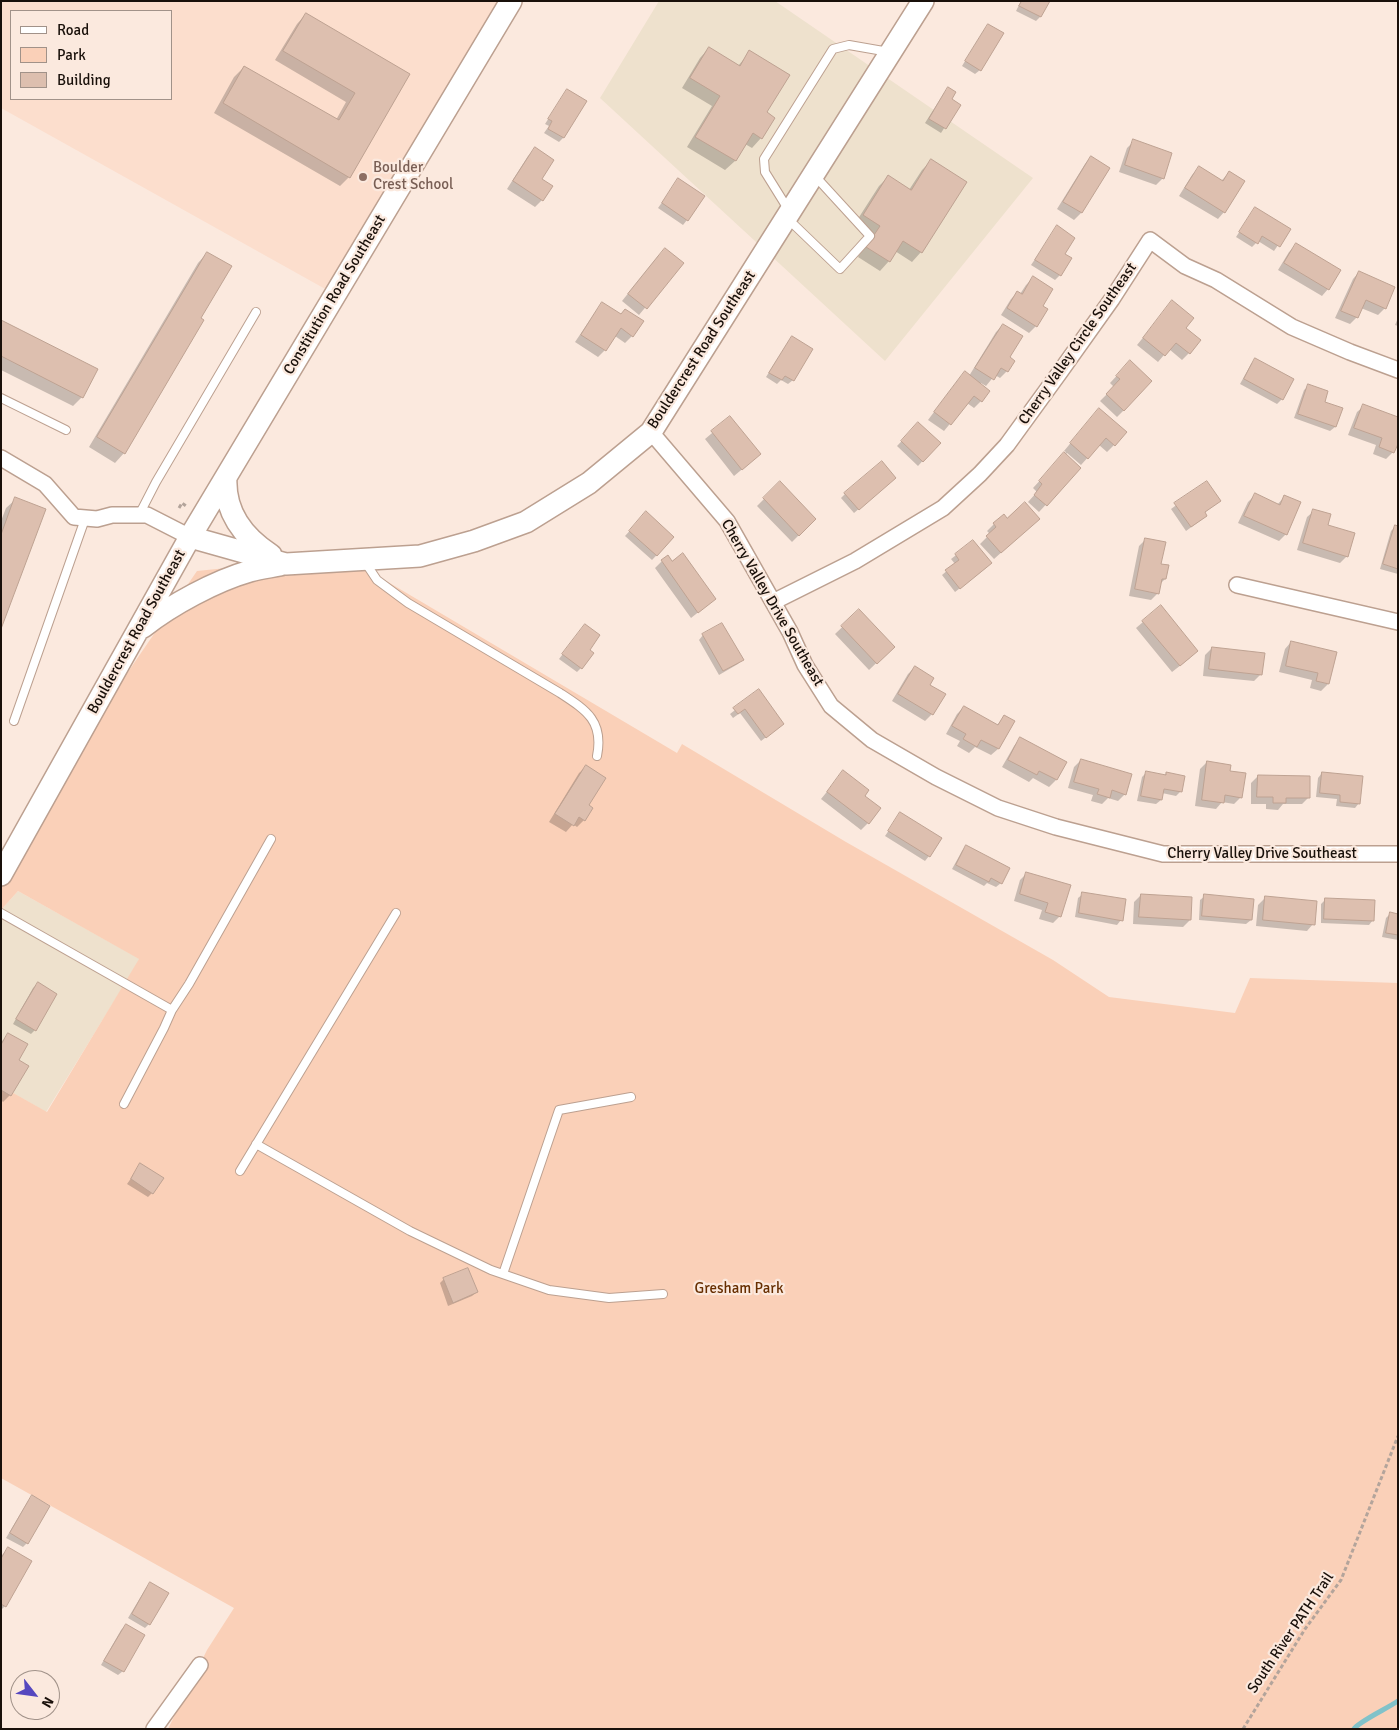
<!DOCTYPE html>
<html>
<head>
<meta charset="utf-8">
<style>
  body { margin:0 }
  #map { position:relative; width:1399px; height:1730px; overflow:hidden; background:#fbe9de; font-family:Signika,sans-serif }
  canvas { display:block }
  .frame { position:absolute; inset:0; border:2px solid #19100a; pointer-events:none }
  .legend { position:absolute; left:10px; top:10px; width:162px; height:90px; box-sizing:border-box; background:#fbe9de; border:1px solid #a19289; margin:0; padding:6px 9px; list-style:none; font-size:15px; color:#19100a }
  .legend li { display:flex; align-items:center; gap:10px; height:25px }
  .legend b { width:25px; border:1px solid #a19289 }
  .north { position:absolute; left:10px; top:1670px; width:50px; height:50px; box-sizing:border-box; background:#fbe9de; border:1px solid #a19289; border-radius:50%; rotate:120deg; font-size:14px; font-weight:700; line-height:20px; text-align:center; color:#19100a }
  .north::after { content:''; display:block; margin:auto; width:18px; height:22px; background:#5547bf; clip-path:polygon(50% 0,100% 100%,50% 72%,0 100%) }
</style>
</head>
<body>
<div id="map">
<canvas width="1399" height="1730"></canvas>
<div class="frame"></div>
<ul class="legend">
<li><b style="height:6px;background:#fff"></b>Road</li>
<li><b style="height:14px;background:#fad0b8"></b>Park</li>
<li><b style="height:14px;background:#ddbfaf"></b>Building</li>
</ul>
<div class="north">N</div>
</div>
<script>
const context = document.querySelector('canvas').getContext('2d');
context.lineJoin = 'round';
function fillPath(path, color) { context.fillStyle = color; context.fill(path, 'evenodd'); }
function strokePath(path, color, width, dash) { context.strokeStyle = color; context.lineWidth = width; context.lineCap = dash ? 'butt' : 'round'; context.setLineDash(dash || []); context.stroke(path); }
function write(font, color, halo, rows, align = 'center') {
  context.font = font + ' Signika,sans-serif'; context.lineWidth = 4.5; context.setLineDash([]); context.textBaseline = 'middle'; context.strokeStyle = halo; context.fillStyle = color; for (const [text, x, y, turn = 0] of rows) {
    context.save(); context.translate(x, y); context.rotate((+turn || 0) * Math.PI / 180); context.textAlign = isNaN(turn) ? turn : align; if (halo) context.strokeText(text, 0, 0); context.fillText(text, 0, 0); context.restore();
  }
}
fillPath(new Path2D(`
  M659,1h116l258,177 -148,183 -285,-263z
  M18,891l122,68 -94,153 -45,-26v-176z`), '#eee1cd');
fillPath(new Path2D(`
  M1,1h510l-175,294 -335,-187zM11,11h160v88h-160z`), '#fcdecd');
fillPath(new Path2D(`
  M344,556l333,197 5,-9 164,98 207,118 56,37 126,16 15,-35 148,5v746h-1230l39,-79 27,-42 -233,-130v-392l46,26 92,-153 -121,-68 -17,19v-33l75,-129 121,-177z`), '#fad0b8');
fillPath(new Path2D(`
  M1021,1h27l-8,16 -4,4 -20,-10z
  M306,14l102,60 -59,103 -9,9 -126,-73 20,-36 10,-10 92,53 10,-18 -71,-42 22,-36z
  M989,25l-9,45 -5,4 -13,-8 22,-36z
  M709,48l29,18 12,-14 15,61 -4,25 -9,10 -7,-4 -10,17 -10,9 -38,-23 25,-41 -30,-18 18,-30z
  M948,89l2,11 9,5 -18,28 -16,-10 19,-30z
  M567,90l18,11 -22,37 -4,4 -15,-9 5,-7 -4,-2z
  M1134,141l29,37 -7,7 -37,-13 8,-24z
  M535,149l7,51 -7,7 -28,-18 21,-33z
  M1091,157l18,11 -28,45 -7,7 -17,-11 28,-45z
  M931,161l-10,91 -9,10 -17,-11 -6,10 -9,10 -22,-14 13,-21 -17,-11 25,-39 9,-9 21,13 13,-20z
  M1199,168l22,13 8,-8 -5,39 -6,7 -39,-23 13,-21z
  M678,180l9,40 -4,5 -25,-17z
  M1255,208l34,21 -15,22 -16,-10 -6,6 -16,-10z
  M1057,227l6,27 -3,21 -5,5 -24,-15z
  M1296,245l32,44 -6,7 -44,-26 11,-18z
  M207,253l-83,200 -9,10 -26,-16 109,-184z
  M658,256l24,7 -43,52 -17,-14z
  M1359,272l26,36 -7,7 -17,-7 -4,9 -7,7 -15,-6 18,-39z
  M1033,278l8,28 -5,20 -7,7 -28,-18 10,-16 7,-7 2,2 6,-9z
  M1172,302l12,27 5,24 -7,7 -13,-11 -11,13 -21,-17z
  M602,304l30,32 -7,7 -10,-7 -10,14 -7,7 -23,-15 21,-31z
  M1398,318v8l-3,-1z
  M1,321l81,76 -9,9 -72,-36z
  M1003,325l5,32 -1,14 -7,7 -5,-3 -9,11 -5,-3 -1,1 9,7 -8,10 -7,7 -7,-5 -23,28 -16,-11 30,-40 7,-7 4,3 27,-44z
  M792,337l1,43 -5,4 -7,-4 -4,4 -11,-7 22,-35z
  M1255,360l27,39 -5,5 -37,-20 11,-20z
  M1123,369l1,41 -7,7 -17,-16 14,-14 -4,-4z
  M1309,386l26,41 -5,4 -36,-13 10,-28z
  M1364,406l29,46 -7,7 -13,-5 3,-9 -28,-10 9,-23z
  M1092,417l22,28 -7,7 -8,-7 -18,20 -14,-12 -2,2 15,13 -41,44 -11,-10 9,-10 -4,-4 33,-36 -2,-1z
  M730,418l22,43 -18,15 -29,-37z
  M918,424l21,19 -21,23 -21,-20z
  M890,482l-36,31 -13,-15 4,-4z
  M1207,482l13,19 -16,12 2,3 -5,4 -15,11 -15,-22z
  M780,483l35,36 -23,23 -35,-36z
  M1255,495l22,10 8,-9 1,38 -7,7 -41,-18 10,-21z
  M16,499l-15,126v-104l5,-13z
  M1314,511l12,15 21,30 -7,7 -43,-13 10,-33z
  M646,513l27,25 -21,22 -27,-24z
  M1007,519l24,7 -37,33 -14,-15 10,-10 -3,-3 7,-7z
  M1395,527l3,1v46l-18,-5 11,-38z
  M1146,539l14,26 5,14 -5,5 -2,9 -7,7 -22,-4 10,-50z
  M973,542l13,26 -31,24 -13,-17 13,-11 -4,-5z
  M662,561l10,1 43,37 -24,19 -36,-50z
  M859,611l34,36 -24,23 -34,-36z
  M1143,622l47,36 -18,14 -36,-44z
  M585,625l-4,43 -4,4 -18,-13z
  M703,635l39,24 -4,5 -19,11 -20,-35z
  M1291,642l37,42 -7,7 -11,-3 2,-8 -33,-8 6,-23z
  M1212,648l49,26 -7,7 -51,-5 2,-21z
  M915,667l13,18 16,10 -12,19 -7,7 -33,-20 16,-27z
  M759,691l19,37 -17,13 -21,-28 -7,5 -3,-4z
  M964,707l32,19 9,-10 8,5 -15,28 -7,6 -16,-8 -6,6 -12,-7 3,-5 -14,-7 11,-20z
  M1020,739l45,23 -9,18 -7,7 -16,-9 -4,4 -27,-15 12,-21z
  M1081,760l44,34 -7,7 -10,-3 -6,6 -11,-3 2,-6 -25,-7 6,-21z
  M1207,762l22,10 12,25 -7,7 -12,-2 -6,7 -21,-3 5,-37z
  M586,767l1,39 -3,14 -7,7 -4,-3 -7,8 -17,-10 30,-49z
  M843,772l20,24 5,27 -7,7 -40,-31z
  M1146,773l18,3 2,-3 17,4 -3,15 -4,4 -14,-3 -1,7 -5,4 -19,-3 5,-24z
  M1322,773l37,30 -4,5 -19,-2 1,-7 -21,-2 2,-19z
  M1258,776l51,21 -7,7h-19l-5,6 -12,-1v-5h-15v-21z
  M900,814l29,42 -4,5 -40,-25z
  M966,846l35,37 -5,4 -9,-4 -3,3 -32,-17 10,-18z
  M1027,873l33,43 -7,7 -14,-4 3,-9 -28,-9 6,-21z
  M1083,894l38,26 -4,5 -42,-8 3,-19z
  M1141,895l49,25 -7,7 -50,-3 1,-22z
  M1205,896l46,24 -5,4 -47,-4 1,-20z
  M1265,898l48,26 -6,7 -51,-5 2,-21z
  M1326,899l47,21 -4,5 -48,-2v-19z
  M1390,914l8,1v25l-16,-3 4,-19z
  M38,984l-3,46 -4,4 -18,-10 20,-36z
  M9,1035l8,26 -7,34 -7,7 -2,-2v-58z
  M141,1164l11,29 -4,4 -21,-13z
  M444,1279l33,13 -5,4 -24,10 -8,-23z
  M32,1497l-5,46 -4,4 -17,-9 22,-37z
  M8,1549l-3,57 -4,4v-54z
  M150,1584l-1,40 -4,4 -17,-10 18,-30z
  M126,1625l-3,46 -5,4 -17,-10 20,-35z`), '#0003');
strokePath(new Path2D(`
  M1354,1729c4,-7 34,-21 44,-28`), '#81c2c9', 5);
const building = new Path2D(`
  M1022,1h28l-9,16 -22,-11z
  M306,13l104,61 -60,104 -127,-75 21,-37 95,54 16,-27 -72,-42z
  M988,24l16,9 -23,38 -16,-10z
  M709,47l31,19 9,-16 41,25 -23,37 8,6 -13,21 -9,-6 -17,28 -41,-24 25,-41 -30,-18z
  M948,87l8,5 -4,7 9,6 -15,24 -17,-10z
  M567,89l20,12 -23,37 -16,-9 4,-8 -4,-2z
  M1133,139l39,14 -8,26 -39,-14z
  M535,147l19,13 -12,19 11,7 -10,15 -30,-20z
  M1091,156l19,12 -28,45 -19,-11z
  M931,159l36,23 -45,71 -19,-12 -13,21 -24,-15 14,-21 -17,-11 25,-40 23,15z
  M1199,166l24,15 6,-10 16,10 -20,32 -40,-25z
  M678,178l27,18 -17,25 -26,-18z
  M1255,207l36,22 -11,18 -18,-11 -4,8 -19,-12z
  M1057,225l18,13 -10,16 7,4 -11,18 -26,-16z
  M1296,243l45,27 -12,20 -45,-27z
  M665,248l19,15 -37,46 -19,-15z
  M207,252l25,14 -31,52 3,2 -79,134 -28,-17z
  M1359,271l36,16 -9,22 -20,-9 -8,18 -17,-7z
  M1033,276l20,13 -10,17 5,3 -11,18 -30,-19 10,-17 5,3z
  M1172,300l22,18 -8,10 15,12 -11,14 -14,-11 -11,13 -22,-18z
  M602,302l19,12 4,-5 19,12 -11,16 -12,-9 -15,23 -25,-16z
  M1,320l97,49 -15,29 -82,-42z
  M1003,324l20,12 -13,21 5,4 -7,11 -7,-4 -7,12 -19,-12z
  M792,336l21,13 -19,32 -9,-5 -3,4 -13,-7z
  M1255,358l39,21 -11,21 -39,-21z
  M1130,360l22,21 -28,30 -18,-17 14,-15 -4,-3z
  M965,371l25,20 -8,11 -8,-6 -23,29 -17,-13z
  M1308,384l20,7 -3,11 18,6 -7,19 -38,-13z
  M1363,404l35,13v27l-4,9 -15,-6 3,-9 -28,-10z
  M1099,408l28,24 -12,14 -9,-8 -18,21 -18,-16z
  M730,416l31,38 -19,16 -31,-39z
  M918,422l23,21 -18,19 -22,-21z
  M1064,452l17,16 -34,38 -13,-11 8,-11 -3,-3z
  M882,461l14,17 -37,32 -15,-17z
  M780,481l36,38 -17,17 -36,-38z
  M1207,481l14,20 -16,11 2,4 -16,11 -17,-24z
  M1255,493l25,12 4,-10 17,7 -14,33 -43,-19z
  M15,497l31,12 -45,120v-94z
  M1025,502l15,17 -39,34 -15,-17 10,-9 -3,-4 11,-9 3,4z
  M1313,509l18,5 -3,11 27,8 -7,24 -45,-14z
  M646,511l28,26 -17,19 -28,-25z
  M1395,525l3,1v43l-15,-5z
  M1145,538l21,4 -5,22 8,1 -3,14h-4l-3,15 -24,-5z
  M973,540l19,23 -32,26 -15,-19 14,-10 -4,-6z
  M683,553l33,46 -18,14 -37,-53 7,-5 4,6z
  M1161,605l37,46 -18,15 -38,-45z
  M859,609l36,38 -18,17 -36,-38z
  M722,623l22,37 -21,11 -21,-37z
  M585,624l15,11 -10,15 4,3 -12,16 -20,-15z
  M1291,641l46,11 -8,32 -13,-3 2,-8 -32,-7z
  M1212,647l53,6 -3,22 -53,-6z
  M915,666l19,12 -4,7 16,9 -13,21 -35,-21z
  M759,689l25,35 -18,14 -21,-29 -7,5 -5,-6z
  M964,706l34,19 6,-10 11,6 -16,28 -18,-9 -4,7 -14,-8 3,-5 -14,-8z
  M1020,737l47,25 -10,18 -18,-9 -2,4 -29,-15z
  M1081,759l51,15 -6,21 -14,-5 -2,8 -13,-4 2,-5 -25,-7z
  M1207,761l24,4 -1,6 16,2 -4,25 -17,-3 -1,8 -22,-3z
  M586,765l20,13 -17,27 4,3 -8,13 -6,-4 -5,9 -19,-12z
  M843,770l26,20 -4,6 16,12 -12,16 -42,-32z
  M1146,771l20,4v-3l19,4 -3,16 -18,-3 -2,11 -21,-4z
  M1322,772l41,4 -3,28 -20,-2v-7l-20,-2z
  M1258,775l52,1v22h-24v5h-13v-6h-16z
  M900,812l42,26 -12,19 -42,-26z
  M966,845l44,23 -8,16 -11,-6 -2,4 -33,-17z
  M1026,872l45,13 -10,32 -16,-5 3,-9 -28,-9z
  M1082,892l44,7 -3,22 -44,-8z
  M1141,894l51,3 -1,23 -52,-3z
  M1204,894l50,5 -2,21 -50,-4z
  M1265,896l52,5 -2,24 -52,-5z
  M1325,898l50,2 -1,21 -50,-2z
  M1390,912l8,2v21l-12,-2z
  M38,982l19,12 -21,37 -20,-12z
  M8,1033l20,11 -9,16 10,6 -18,30 -10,-6v-45z
  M140,1163l24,15 -11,16 -22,-15z
  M468,1268l10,24 -25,11 -10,-25z
  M32,1495l18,11 -22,38 -18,-11z
  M8,1547l24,14 -26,46 -5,-3v-45z
  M150,1582l19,11 -19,32 -18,-11z
  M126,1624l19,11 -21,37 -20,-11z`);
fillPath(building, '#ddbfaf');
strokePath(building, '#bea292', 1);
const lane = new Path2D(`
  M788,209l-23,-37 -1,-13 69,-110 16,-4 40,7
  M788,219l52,50 30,-33 -55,-60
  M1,398l65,32
  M139,515l17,-33 100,-170
  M365,562l12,18 31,23 152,90c26,17 44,28 37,63
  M14,721l71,-202
  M1,913l171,97 -8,18 -40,76
  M172,1010l17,-26 82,-145
  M256,1144l154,87 81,39 58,20 60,8 54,-4
  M240,1171l156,-258
  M503,1274l56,-164 72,-13`);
const street = new Path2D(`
  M651,432l76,89 63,111 15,33 26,41 41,34 64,37 62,31 58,19 107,27h235
  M1,458l44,26 29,33 23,2 15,-4h35l43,22
  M1237,585l161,37
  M773,602l82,-41 88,-53 37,-34 27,-29 53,-73 52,-73 38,-59 35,26 31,14 76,47 58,25 48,18
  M154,1729l46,-64`);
const secondary = new Path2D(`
  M226,477c-2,34 17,60 45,78
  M190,537l96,27 134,-8 54,-15 52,-19 63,-39 62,-51 272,-431
  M143,627c28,-22 72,-46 107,-56 10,-3 20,-4 30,-6
  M1,875l189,-338 321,-536`);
strokePath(lane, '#bca090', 10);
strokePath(street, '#bca090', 18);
strokePath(secondary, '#bca090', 24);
strokePath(new Path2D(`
  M179,508l3,-5 4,3
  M1243,1729l62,-100 36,-49 57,-144`), '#b3a49b', 3, [4, 2.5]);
strokePath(lane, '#fff', 8);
strokePath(street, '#fff', 15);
strokePath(secondary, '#fff', 21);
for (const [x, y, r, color] of [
  [363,177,5,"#8d6e63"]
]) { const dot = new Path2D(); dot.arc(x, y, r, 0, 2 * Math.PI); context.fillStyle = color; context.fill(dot); strokePath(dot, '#fbe9de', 2); }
write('15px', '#785e54', '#fbe9de', [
  ["Boulder",373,168],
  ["Crest School",373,185]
], 'left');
write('15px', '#19100a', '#fbe9de', [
  ["Constitution Road Southeast",335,295,-59],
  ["Cherry Valley Circle Southeast",1078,344,-55],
  ["Bouldercrest Road Southeast",702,350,-57],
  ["Cherry Valley Drive Southeast",772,603,60],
  ["Bouldercrest Road Southeast",137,632,-61],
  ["Cherry Valley Drive Southeast",1262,854],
  ["South River PATH Trail",1291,1633,-56]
]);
write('15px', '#672e00', '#fbe9de', [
  ["Gresham Park",739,1289]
]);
</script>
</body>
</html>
